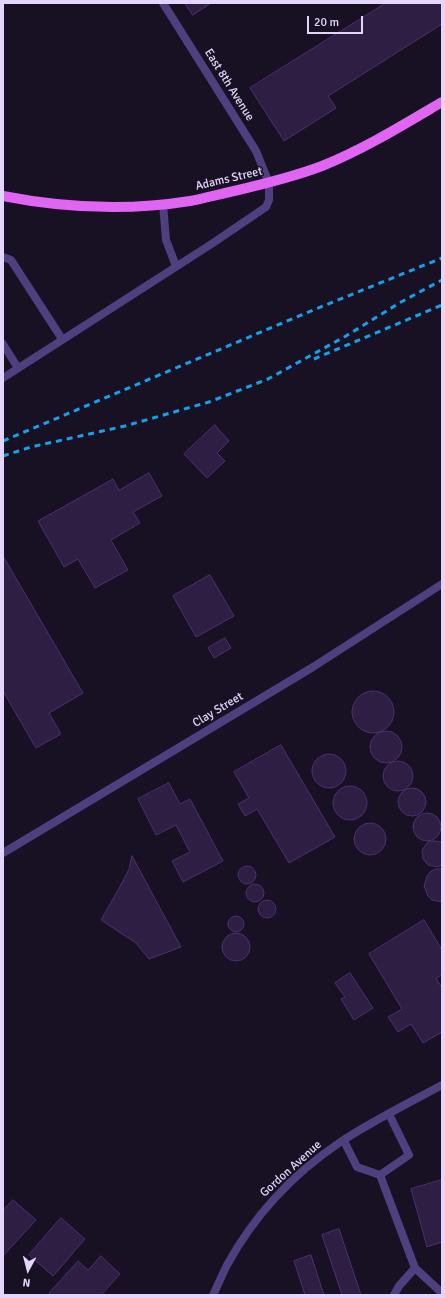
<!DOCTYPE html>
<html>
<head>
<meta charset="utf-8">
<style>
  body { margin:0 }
  #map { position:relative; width:445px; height:1298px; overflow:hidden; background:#181023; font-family:Signika,sans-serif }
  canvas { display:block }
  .frame { position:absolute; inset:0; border:4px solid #e3d5fc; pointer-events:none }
  .north { position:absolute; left:8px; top:1250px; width:40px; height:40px; -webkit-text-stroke:3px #181023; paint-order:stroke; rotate:187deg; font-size:11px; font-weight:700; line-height:16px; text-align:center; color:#e3d5fc }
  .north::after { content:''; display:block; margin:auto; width:14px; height:18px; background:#e3d5fc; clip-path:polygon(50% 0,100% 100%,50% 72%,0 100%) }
  .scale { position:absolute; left:307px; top:16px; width:56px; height:18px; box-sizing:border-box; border:2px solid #e3d5fc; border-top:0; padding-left:5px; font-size:12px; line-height:14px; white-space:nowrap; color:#e3d5fc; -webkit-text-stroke:3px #181023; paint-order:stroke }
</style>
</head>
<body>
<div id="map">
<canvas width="445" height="1298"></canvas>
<div class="frame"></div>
<div class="north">N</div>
<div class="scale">20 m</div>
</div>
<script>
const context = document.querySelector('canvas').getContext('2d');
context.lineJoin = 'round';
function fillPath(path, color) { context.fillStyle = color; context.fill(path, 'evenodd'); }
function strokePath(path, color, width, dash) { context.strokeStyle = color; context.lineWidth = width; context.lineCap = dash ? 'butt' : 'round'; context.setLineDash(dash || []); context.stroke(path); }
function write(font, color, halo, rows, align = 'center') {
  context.font = font + ' Signika,sans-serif'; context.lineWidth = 3; context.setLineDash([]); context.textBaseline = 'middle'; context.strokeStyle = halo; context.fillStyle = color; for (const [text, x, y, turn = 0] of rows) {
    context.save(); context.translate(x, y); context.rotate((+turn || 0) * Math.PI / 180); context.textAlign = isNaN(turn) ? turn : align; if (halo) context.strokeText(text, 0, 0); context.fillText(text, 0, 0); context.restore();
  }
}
const building = new Path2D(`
  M185,3h26l-18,12z
  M386,3h56v21l-114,72 8,12 -52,33 -34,-53z
  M215,425l14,16 -12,12 8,8 -18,17 -23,-24z
  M149,473l13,23 -29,16 7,11 -29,17 17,30 -33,18 -17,-29 -14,8 -26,-46 75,-42 6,11z
  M3,556l80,137 -34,20 12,21 -25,14 -33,-57z
  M210,575l24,41 -38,21 -23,-41z
  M225,638l6,10 -17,10 -6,-10z
  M352 712a21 21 0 1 1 42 0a21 21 0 1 1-42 0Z
  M370 747a16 16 0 1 1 32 0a16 16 0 1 1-32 0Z
  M281,745l54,92 -46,26 -32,-54 -12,7 -7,-12 11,-6 -15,-26z
  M312 771a17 17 0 1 1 34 0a17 17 0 1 1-34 0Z
  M383 776a15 15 0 1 1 30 0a15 15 0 1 1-30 0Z
  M169,783l11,21 10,-5 33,62 -40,21 -11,-21 18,-9 -14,-27 -20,10 -18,-36z
  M333 803a17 17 0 1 1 34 0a17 17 0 1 1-34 0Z
  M398 802a14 14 0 1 1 28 0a14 14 0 1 1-28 0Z
  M413 827a14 14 0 1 1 28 0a14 14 0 1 1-28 0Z
  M354 839a16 16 0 1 1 32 0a16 16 0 1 1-32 0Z
  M431,841h4l7,1v23l-5,2 -9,-2 -5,-6 -1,-9 5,-7z
  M132,856l49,91 -32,12 -13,-16 -35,-23 21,-37 7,-14z
  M238 875a9 9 0 1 1 18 0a9 9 0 1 1-18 0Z
  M436,869h6v33l-10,-2 -4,-4 -4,-10 3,-10 3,-4z
  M246 893a9 9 0 1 1 18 0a9 9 0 1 1-18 0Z
  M258 909a9 9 0 1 1 18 0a9 9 0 1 1-18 0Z
  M228 924a8 8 0 1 1 16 0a8 8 0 1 1-16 0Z
  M424,920l18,30v25l-6,3 6,10v44l-19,11 -12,-19 -13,8 -10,-15 14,-8 -33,-55z
  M222 947a14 14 0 1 1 28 0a14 14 0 1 1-28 0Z
  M350,973l23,35 -19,12 -13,-21 4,-2 -10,-14z
  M442,1180v62l-15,5 -16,-58z
  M13,1200l23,20 -33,36v-45z
  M61,1218l24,21 -32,37 -24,-21z
  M339,1229l22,66h-19l-20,-60z
  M311,1255l13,40h-19l-11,-34z
  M101,1256l19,18 -19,21h-50l-2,-2 29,-32 10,9z`);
fillPath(building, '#2e1e43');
strokePath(building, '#4b316d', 1);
strokePath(new Path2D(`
  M163,204l3,36 10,26
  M3,257l8,3 51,79
  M3,344l15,24
  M3,378l210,-135 53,-36 3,-7v-17
  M344,1141l13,26 23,8 35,93 27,25
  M380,1175l29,-20 -20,-41
  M394,1295l5,-9 16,-18`), '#503f7e', 8);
strokePath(new Path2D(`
  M163,3l93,148 13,32`), '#503f7e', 8);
strokePath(new Path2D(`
  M3,853l310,-186 129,-83
  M213,1295c5,-10 9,-20 14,-30 27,-49 66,-91 112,-122 33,-22 68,-39 103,-58`), '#503f7e', 8);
strokePath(new Path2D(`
  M3,196c61,12 125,15 187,5 15,-3 30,-7 44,-10 30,-7 59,-14 88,-25 42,-17 81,-41 120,-64`), '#e065f3', 10);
strokePath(new Path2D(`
  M314,359l128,-54
  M3,441l303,-128 136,-55
  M3,456l28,-9 94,-21 84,-24 59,-23 78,-43 55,-34 41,-22`), '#12a1eb', 3, [6, 5]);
write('12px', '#e3d5fc', '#181023', [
  ["East 8th Avenue",229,85,58],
  ["Adams Street",229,179,-13],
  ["Clay Street",218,710,-31],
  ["Gordon Avenue",291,1169,-42]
]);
</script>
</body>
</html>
